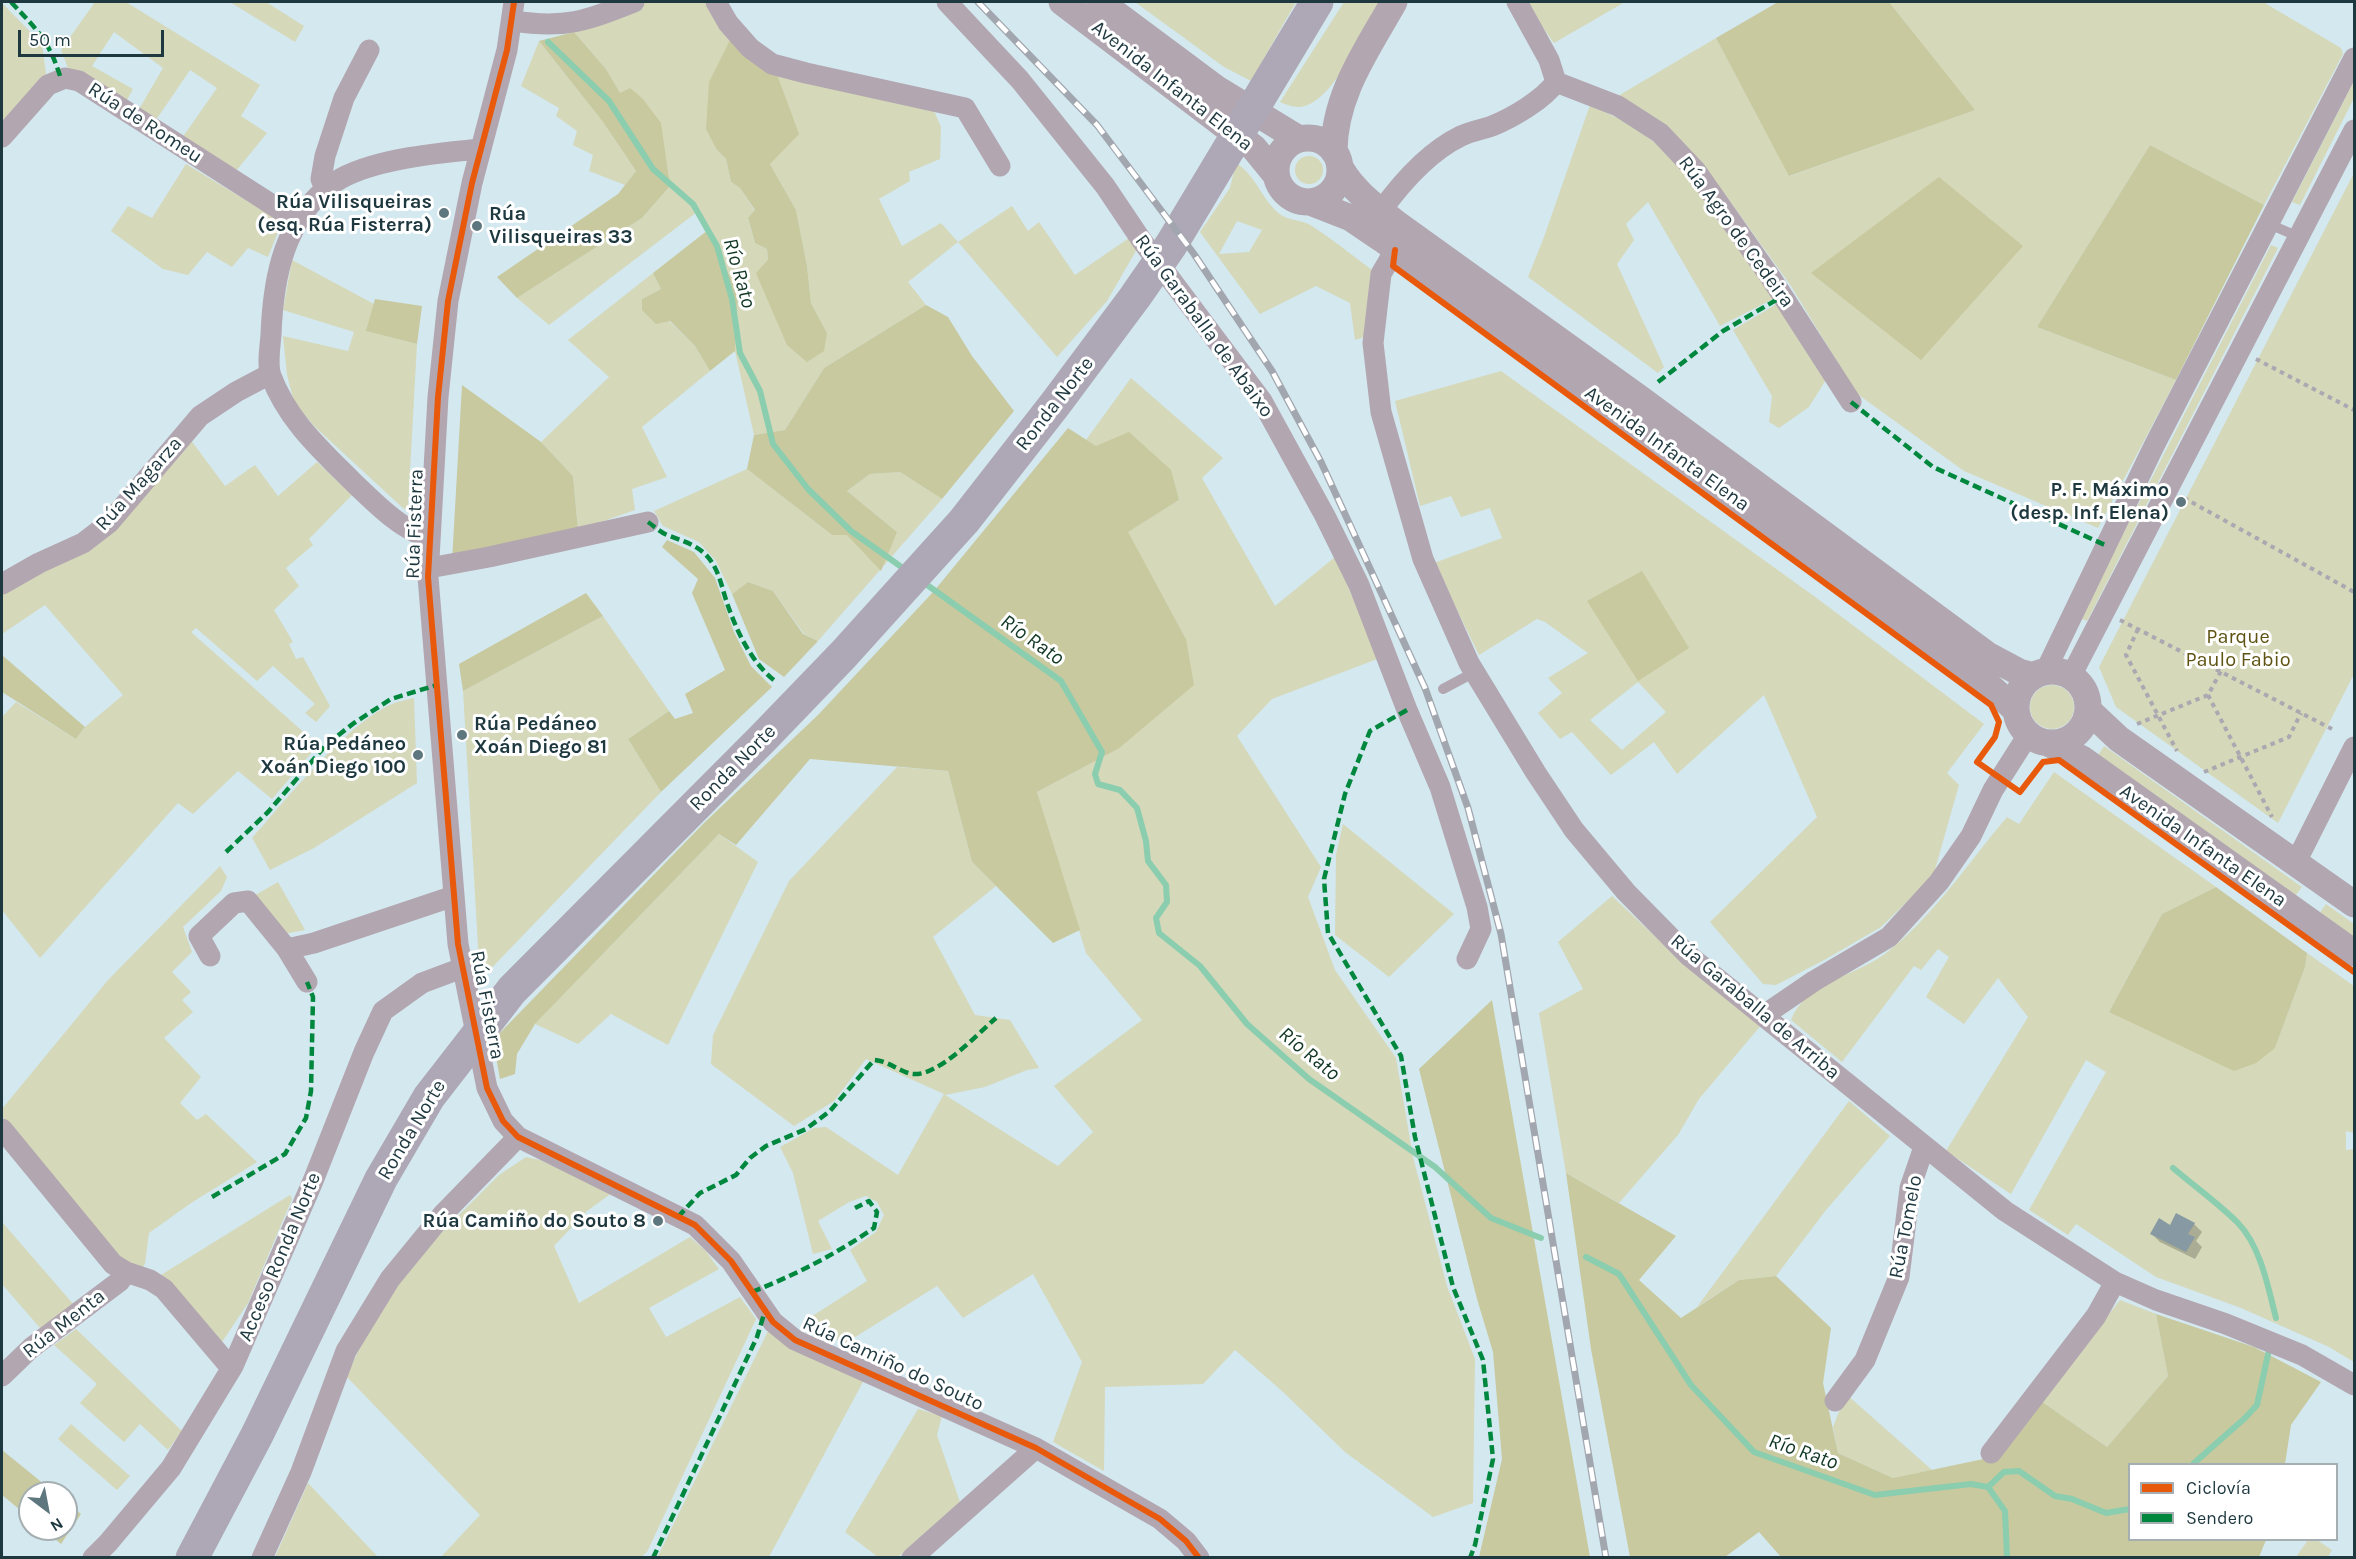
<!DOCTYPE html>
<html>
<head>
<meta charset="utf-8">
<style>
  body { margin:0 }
  #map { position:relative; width:2356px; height:1559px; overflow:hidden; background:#d4e8ef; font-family:Karla,sans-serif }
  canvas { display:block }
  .frame { position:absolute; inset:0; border:3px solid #1e383f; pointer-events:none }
  .legend { position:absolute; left:2128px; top:1463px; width:210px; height:78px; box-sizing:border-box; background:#fff; border:2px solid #a5afb2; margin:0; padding:8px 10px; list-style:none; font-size:18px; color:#1e383f }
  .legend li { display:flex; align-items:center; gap:12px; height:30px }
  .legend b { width:30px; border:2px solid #a5afb2 }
  .north { position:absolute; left:18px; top:1481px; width:60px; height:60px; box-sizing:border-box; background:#fff; border:2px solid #a5afb2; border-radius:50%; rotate:148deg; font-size:16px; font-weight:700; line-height:24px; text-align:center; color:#1e383f }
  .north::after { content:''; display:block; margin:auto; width:21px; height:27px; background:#5e767d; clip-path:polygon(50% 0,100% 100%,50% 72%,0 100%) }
  .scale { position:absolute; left:18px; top:30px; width:146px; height:27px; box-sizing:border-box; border:3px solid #1e383f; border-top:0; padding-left:8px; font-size:18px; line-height:21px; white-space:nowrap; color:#1e383f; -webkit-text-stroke:4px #fff; paint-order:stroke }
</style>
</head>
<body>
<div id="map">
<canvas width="2356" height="1559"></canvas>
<div class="frame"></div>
<ul class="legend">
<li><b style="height:8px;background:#e8590c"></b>Ciclovía</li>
<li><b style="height:8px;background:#00873e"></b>Sendero</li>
</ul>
<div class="north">N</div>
<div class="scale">50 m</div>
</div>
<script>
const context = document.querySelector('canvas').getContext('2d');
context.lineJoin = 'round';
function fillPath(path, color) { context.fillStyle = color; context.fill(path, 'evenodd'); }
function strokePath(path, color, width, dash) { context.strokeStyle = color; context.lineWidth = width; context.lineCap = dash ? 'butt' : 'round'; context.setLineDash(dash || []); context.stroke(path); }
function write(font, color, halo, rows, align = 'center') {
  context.font = font + ' Karla,sans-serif'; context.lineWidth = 6; context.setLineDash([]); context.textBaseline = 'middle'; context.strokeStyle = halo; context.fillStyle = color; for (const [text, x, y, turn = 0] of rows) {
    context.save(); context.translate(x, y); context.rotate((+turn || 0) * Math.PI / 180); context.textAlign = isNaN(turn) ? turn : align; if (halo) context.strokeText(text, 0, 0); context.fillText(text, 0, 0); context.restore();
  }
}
fillPath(new Path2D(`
  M95,2h31l134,83 -19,31 26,17 -31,38 -54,-33 35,-50 -27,-18 -36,53 -16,-12 25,-43 -49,-36 -22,34 41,23 -7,13 -58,-34 -7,-18z
  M230,2h36l38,24 -9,16z
  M645,2h59l28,34 -15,114 9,9 5,23 9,6 15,23 -7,8 7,24 12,6 1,11 59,73 -16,-30 -4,-37 -11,-56 -26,-46 5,-95 157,37 9,21 -1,32 -31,13 1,9 -31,18 23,47 39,-23 17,19 54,-36 16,25 11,-9 36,53 54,-37 8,11 -30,52 -50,56 -99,-115 -50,40 18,23 -102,63 -39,62 -31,5 -19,-84 3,-57 -41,-82 -148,113 -32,-27 125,-80 28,-32 -64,-117 -32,-37z
  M1135,2h161l-45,79 -27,-14z
  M1344,2h37c-14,25 -50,106 -83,105 -6,0 -13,-3 -18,-5z
  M1526,2h99l-71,41 -25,-34z
  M1889,2h374l78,46 2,6 -79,151 -114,-60 -113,182 139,53 -78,148 -134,-57 -108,-78 -65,-107 -67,-93 -106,-97 98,-58 74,138 184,-66z
  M2,3l40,41 4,30 -44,51z
  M539,41l64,81 33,49 -11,14 -36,-14 4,-16 -20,-10 4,-14 -21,-15 3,-8 -38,-22z
  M2354,81v17l-54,107 -8,-3z
  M1590,105l40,19 32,24 48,53 67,96 -57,29 -72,-124 -22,22 8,16 -17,24 47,103 -6,6 -130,-96 16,-40z
  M1295 170a14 14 0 1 1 28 0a14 14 0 1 1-28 0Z
  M1236,163c20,12 26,38 45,52 10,6 22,5 31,11 20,13 40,29 60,44l-4,66 -13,4 -5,-37 -34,-17 -56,28 -60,-82 30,-44zM1237,221l25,9 -13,22 -30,2z
  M186,164l96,58 -14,35 -20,-9 -16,19 -25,-15 -19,23 -25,-6 -52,-38 17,-25 24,12z
  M2354,173v501l-76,149 -162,-116 -17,-40z
  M2271,245l7,3 -191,373 -7,-3z
  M292,260l82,44 -7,27 50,13 -9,163 -4,2 -90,-83 -20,-24 -7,-27 -4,-39 65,15 6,-19 -71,-22z
  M653,273l8,16 -19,10 27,22 26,25 15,25 -68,56 25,50 -35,12 3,21 -57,20 -5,-54 -32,-34 68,-65 -41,-37z
  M1780,302l47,76 -18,29 -30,21 -10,-6 3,-26 -39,-66z
  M1501,371l317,228 166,125 -37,49 12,12 -25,88 -13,15 -40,39 -55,32 -50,26 -13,-1 -53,-62 107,-105 -53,-122 -87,79 -23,-32 -43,33 -39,-43 -12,7 -22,-26 24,-20 -14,-15 40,-25 -43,-31 -8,-3 -58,36 -45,-92 68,-25 -12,-30 -29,9 -10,-21 -31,10 -25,-105zM1638,682l28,30 -44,38 -32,-30z
  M1131,378l92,80 -21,20 73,128 60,-49 45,101 -108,41 -35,37 84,131 -13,30 27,73 61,88 17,99 34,129 28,73 -2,144 -40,14 -88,-65 -63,-61 -47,-41 -32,34 -98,3 -1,84 -51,-29 29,-80 -49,-88 -70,44 -26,-32 -93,58 -38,-24 61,-39 -17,-31 26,-18 8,-17 -7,-13 -11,-6 -17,6 -31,19 14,28 -19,5 -20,-81 -13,-26 34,-19 12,-1 72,48 46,-81 -78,-35 -32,42 -40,25 -83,-62 2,-29 76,-154 108,-114 51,4 24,91 24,24 -63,51 42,78 35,5 29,48 -12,2 -42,17 -40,8 113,71 35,-34 -39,-46 88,-66 -56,-67 -49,-161 81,-43 68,-110 -59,-107 52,-32 -93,-60z
  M187,435l38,51 30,-21 23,31 39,-34 35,33 -43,44 4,6 -27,23 13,18 -25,24 19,32 -4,2 7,15 7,-2 27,49 -14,16 -11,-9 10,-9 -42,-38 -16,15 -61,-53 -5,4 127,113 -46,54 -34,-28 -45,43 -15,-11 -138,155 -38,-48v-193l14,-15 60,37 9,-12 38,-32 -78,-90 -43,29v-46l72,-34z
  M747,469l85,66 65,-3 -50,-41 23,-17 30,-2 42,27 -124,142 -14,-7 -31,-43 -25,-9 -16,12 -16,-33 -17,-19 -36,-16 -9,-15z
  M603,616l66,95 -41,28 33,53 -181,188 -17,-289z
  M2030 707a22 22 0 1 1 44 0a22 22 0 1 1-44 0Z
  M414,698l3,85 -103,65 -44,22 -18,-32c34,-38 94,-114 140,-134 7,-3 15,-4 22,-6z
  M2104,746l198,141 -7,9 -198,-139z
  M2054,772l162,115 -54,27 -53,98 166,36 30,-81 2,-14 47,33v147l-8,-2v19l8,-1v213l-25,-15 -88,-39 -85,-31 -80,-53 -8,11 -39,-25 77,-138 -20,-12 -75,134 -65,-43 82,-134 -30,-39 -34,46 -38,-27 23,-40 -11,-8 -17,21 -7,-4 -72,96 -51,-42c15,-39 63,-43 94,-66 48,-37 83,-91 122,-137l12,7z
  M1343,824l111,90 -65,63 -54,-42 1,-80z
  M719,834l39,28 -90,183 -57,-31 -33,30 -43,-20z
  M220,866l7,11 -6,14 -38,36 9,25 -20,20 19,20 -9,8 11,12 -29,26 37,39 -21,26 17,17 9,-6 51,48 -66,41 -42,30 -4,31 -6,7 -23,-13 -65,-85 -49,-57v-7l106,-129z
  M278,882l27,48 -21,4 -32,-37z
  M1612,896l82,77 68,51 -63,75 -21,36 -59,68 -53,-30 -27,-160 44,-24 -25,-47z
  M2326,904l28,20v15l-35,-25z
  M1849,1101l41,35 -64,74 -50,66 -37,4 -42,27z
  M526,1157l14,3 72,33 -25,18 -33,35 25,57 111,-66 15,13 14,19 -70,39 17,29 74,-40 16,22 -109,233 -6,5h-200l39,-42 -134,-139 34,-68 45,-59 74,-74z
  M290,1195l2,4 -44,104 -28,42 -59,-70z
  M2,1222l72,83 -34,23 -38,-44z
  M2120,1300l36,14 12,62 -61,71 -66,-46z
  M76,1329l106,102 -14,19 -28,-26 -16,18 -44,-39 17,-19 -43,-39z
  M768,1331l96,49 -95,177 -112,1z
  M1846,1394l86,76 -39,8 -55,-25 -5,-26z
  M918,1409l24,7 -5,19 23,67 -62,55h-20l-33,-25z
  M71,1424l59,52 -13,14 -59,-51z
  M308,1483l70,74h-103z
  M2308,1540h9l15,10 -4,7h-32z`), '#d5d8b9');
fillPath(new Path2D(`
  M1778,2h111l86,108 -186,66 -73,-138z
  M574,32l32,37 14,24 10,-5 12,10 19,25 9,63 -28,32 -125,80 -20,-21 121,-83 18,-23 -33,-49 -64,-81z
  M732,36l43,33 24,65 -29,30 26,46 11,56 4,37 16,30 -3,18 -17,11 -20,-17 -31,-72 12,-13 -1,-11 -12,-6 -7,-25 7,-8 -15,-22 -9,-6 -5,-23 -9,-9 -11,-21 3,-47z
  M2150,145l114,60 -88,175 -139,-53z
  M1939,177l84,69 -102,114 -110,-87z
  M708,230l30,64 -3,57 -25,20 -15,-25 -25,-25 -14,3 -14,-14v-11l19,-10 -8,-16z
  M375,299l47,7 -5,38 -51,-13z
  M926,305l22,12 24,39 42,55 -72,88 -42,-27 -30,2 -23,17 50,41 -16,39 -34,-36h-15l-85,-66 7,-34 31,-5 39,-62z
  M462,385l79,57 32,34 5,54 -126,31z
  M1068,428l28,18 33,-14 42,38 8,30 -51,32 58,107 8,46 -76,64 -81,43 43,138 -27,13 -81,-81 -24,-91 -138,-12 -74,86 -17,-11 -184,190 -18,30 -2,20 -15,5 -7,-39 211,-217 114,-108 116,-124z
  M667,540l27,12 21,26 19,54 17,34 21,21 -111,105 -33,-53 41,-28 6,8 18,-6 -8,-19 40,-24 -33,-77 6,-14 -36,-32z
  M1642,571l47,77 -51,33 -51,-80z
  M748,582l25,9 30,43 15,7 -34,36 -25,-18 -27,-65z
  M586,593l17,23 -140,75 -4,-27z
  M2,655l83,72 -9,12 -74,-47z
  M2216,887l91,66 -2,14 -30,81 -19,15 -22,8 -125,-59 53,-98z
  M1492,1000l98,557h-111l23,-98 -9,-107 -16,-53 -58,-230z
  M1566,1173l110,63 -37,44 42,38 58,-38 37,-4 55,52 -8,55 15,70 55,25 100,-21 48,-56 66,46 61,-71 -12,-62 98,33 67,35 -30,43 -6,39h-155v76h136l-7,17h-478l-22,-25 -34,25h-95l-39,-208z
  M2,1450l53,43h-25v25l-28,-23z
  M66,1502l15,12 -20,30 -18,-15h23z`), '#c8c99e');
fillPath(new Path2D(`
  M2194,1224l8,8 -6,9 6,6 -7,12 -35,-17 -8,-8 19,-7z`), '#0003');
strokePath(new Path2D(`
  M548,42l61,59 44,68 40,35 24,42 15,53 8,54 20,38 13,53 35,45 43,42 56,40
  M923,582l138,99 41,71 -7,22 3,10 22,6 17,18 9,33 2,20 18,24 1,17 -11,16 3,15 41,33 47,58 62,55 126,88 56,51 50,20
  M2173,1168c21,18 45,35 65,55 23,24 30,64 38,95
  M1586,1257l33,17 72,111 63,67 121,43 96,-11 17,3 17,24 2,47
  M2193,1464l52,-46 12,-13 12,-55
  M1988,1487l16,-15 15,-1 36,25 17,3 34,14 24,-4`), '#8bcdaf', 6);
fillPath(new Path2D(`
  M2176,1213l19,10 -7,11 7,3 -9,15 -36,-18 9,-16 11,7z`), '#8799a2');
strokePath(new Path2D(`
  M2256,359l98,51
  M2184,498l170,94
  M2120,620l212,109
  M2138,629l-12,26 51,96
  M2208,695l64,122
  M2137,724l71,-29 13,-24
  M2204,772l85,-35 12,-24`), '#aaa8b0', 4, [4.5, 4.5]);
strokePath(new Path2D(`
  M2269,224l30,13
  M1443,689l32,-17`), '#b2a6b1', 10);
strokePath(new Path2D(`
  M514,2l-7,48 -35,133 -24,118 -10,96 -10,180 30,367 29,144 16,33 15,16 177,88 36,36 42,61 22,18 241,108 124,71 26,22 13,17
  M716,2l12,21 22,25 22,16 34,9 159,35 35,58
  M947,2l73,78 85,106 37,55 120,160 63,115 34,69 48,125 33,77 37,120 4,22 -14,30
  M513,21c52,8 73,0 121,-19
  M1556,82l62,24 42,27 36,38 75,107 80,124
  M2,137l46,-52 17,-7 14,3 217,139
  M326,191l-5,-12 4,-23 19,-58 25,-48
  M1381,211c21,-29 47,-59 80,-75 10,-5 20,-6 31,-10 20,-8 51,-26 64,-44l-7,-22 -32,-58
  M1395,250l-14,24 -8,69 8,69 42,147 46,104 67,110 38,57 52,62 62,63 317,256 110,71 41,18 70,24 76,31 52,30
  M430,537c-27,-4 -59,-38 -79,-57 -32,-32 -64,-61 -80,-104 -4,-11 -1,-29 0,-41 2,-57 13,-118 64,-153 35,-23 104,-29 145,-33
  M429,568l60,-11 159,-35
  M2,584l37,-21 44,-20 26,-20 91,-107 36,-24 34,-18
  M2045,672l109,-226 200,-388
  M2071,676l283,-546
  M2296,862l58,-115
  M287,949l20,33
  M210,956l-11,-20 35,-33 14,-2 39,48 27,-6 140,-47
  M1766,1017l7,-8 41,-28 75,-44 50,-55 32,-46 22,-46 35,-55
  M2,1129l111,135 13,8 24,8 14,9 61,72 8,5
  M2,1376l29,-28 89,-67 6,-9
  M1835,1401l30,-41 34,-83 11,-89 14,-41
  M1991,1453l105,-137 19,-34
  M93,1558l15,-15 63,-75 62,-102 80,-185 51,-129 19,-41 39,-28 40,-15
  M262,1558l39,-86 45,-121 44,-72 54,-66 74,-76
  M912,1558l124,-110`), '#b2a6b1', 21);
strokePath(new Path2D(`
  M1062,2l192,146 22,27
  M1100,2l117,87 82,50
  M1276 170a32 32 0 1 1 64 0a32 32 0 1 1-64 0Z
  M1334,152c0,-57 33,-102 60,-150
  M1341,169c13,23 36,39 56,55l242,174 350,258 30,16 15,4
  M1310,202l41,16 31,21 509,375 97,71 28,25
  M2016 707a36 36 0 1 1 72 0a36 36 0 1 1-72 0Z
  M2088,710l31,29 235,165
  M2050,744l32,15 272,194`), '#b2a6b1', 27);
strokePath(new Path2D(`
  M192,1558l65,-123 124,-256 48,-82 83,-107 250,-251 81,-84 121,-134 92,-118 79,-106 36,-52 146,-243`), '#aea8b6', 33);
const rail = new Path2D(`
  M978,2l119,123 97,129 78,117 49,91 104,226 43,120 33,126 105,624`);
strokePath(rail, '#a2a6ae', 7);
strokePath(rail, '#fff', 4.5, [14]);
strokePath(new Path2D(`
  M11,2c27,29 38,38 50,77
  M1658,382l65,-51 60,-35
  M1851,402l82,65 172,78
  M648,522c6,4 12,10 19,13 15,6 29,9 40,21 12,13 15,32 20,47 10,29 24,59 48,78
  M1407,710l-37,21 -25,63 -21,85 4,54 73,123 14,81 38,150 30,73 10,99 -18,86 -5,13
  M226,852l42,-40 59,-68 27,-21 37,-24 46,-14
  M212,1197l73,-43 21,-36 5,-27 2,-94 -6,-15
  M678,1217l22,-24 36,-18 14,-17 16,-12 40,-17 24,-18 44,-51c14,1 22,9 34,13 26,9 69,-39 88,-55
  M752,1292c43,-17 84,-38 122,-64l3,-16 -8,-11 -14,7
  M653,1558l104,-221 8,-26`), '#00873e', 4.5, [9, 4.5]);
strokePath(new Path2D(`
  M514,2l-7,48 -35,133 -24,118 -10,96 -10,180 30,367 29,144 16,33 15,16 177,88 36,36 42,61 22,18 241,108 124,71 26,22 13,17
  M1395,250l-2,16 598,439 8,17 -4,15 -18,25 43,30 23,-30 16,-2 295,212`), '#e8590c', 6);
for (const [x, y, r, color] of [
  [444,213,6,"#5e767d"],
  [477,226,6,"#5e767d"],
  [2181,502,6,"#5e767d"],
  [462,735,6,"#5e767d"],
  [418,755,6,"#5e767d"],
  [658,1221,6,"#5e767d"]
]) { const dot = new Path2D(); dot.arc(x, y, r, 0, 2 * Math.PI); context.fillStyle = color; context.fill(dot); strokePath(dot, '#fff', 2); }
write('20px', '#1e383f', '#fff', [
  ["Avenida Infanta Elena",1172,86,38],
  ["Rúa de Romeu",145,123,33],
  ["Rúa Agro de Cedeira",1736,232,54],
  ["Rúa Garaballa de Abaixo",1204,326,54],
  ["Ronda Norte",1055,404,-52],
  ["Avenida Infanta Elena",1667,449,36],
  ["Rúa Magarza",139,484,-48],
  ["Rúa Fisterra",415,524,-88],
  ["Ronda Norte",733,768,-45],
  ["Avenida Infanta Elena",2203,846,35],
  ["Rúa Fisterra",487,1005,79],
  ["Rúa Garaballa de Arriba",1755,1007,40],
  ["Ronda Norte",412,1130,-59],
  ["Rúa Tomelo",1906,1227,-79],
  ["Acceso Ronda Norte",280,1257,-67],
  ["Rúa Menta",64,1324,-38],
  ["Rúa Camiño do Souto",893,1364,25]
]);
write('bold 20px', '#1e383f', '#fff', [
  ["Rúa Vilisqueiras",432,202],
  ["(esq. Rúa Fisterra)",432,225],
  ["Rúa",489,214,"left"],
  ["Vilisqueiras 33",489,237,"left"],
  ["P. F. Máximo",2169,490],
  ["(desp. Inf. Elena)",2169,513],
  ["Rúa Pedáneo",474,724,"left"],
  ["Xoán Diego 81",474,747,"left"],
  ["Rúa Pedáneo",406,744],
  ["Xoán Diego 100",406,767],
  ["Rúa Camiño do Souto 8",646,1221]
], 'right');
write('20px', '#5e5313', '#fff', [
  ["Parque",2238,637],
  ["Paulo Fabio",2238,660]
]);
write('italic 21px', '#113725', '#fff', [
  ["Río Rato",739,273,74],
  ["Río Rato",1032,640,35],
  ["Río Rato",1309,1054,39],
  ["Río Rato",1803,1452,19]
]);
</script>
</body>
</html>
